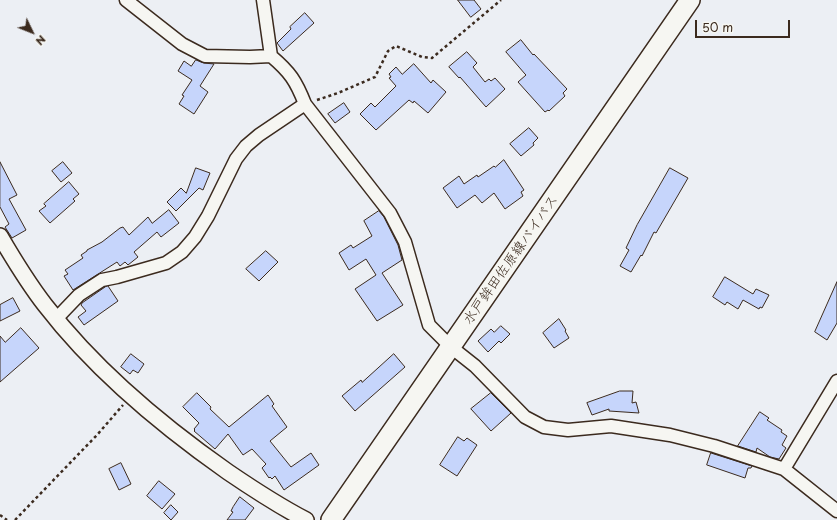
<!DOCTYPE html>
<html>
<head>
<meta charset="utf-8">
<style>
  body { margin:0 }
  #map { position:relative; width:837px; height:520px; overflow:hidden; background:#eceff4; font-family:"Playpen Sans",sans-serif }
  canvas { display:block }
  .north { position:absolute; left:12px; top:12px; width:40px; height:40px; -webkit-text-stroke:3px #f6f6f2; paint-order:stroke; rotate:133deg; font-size:11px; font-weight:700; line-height:16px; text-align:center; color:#3b2a1e }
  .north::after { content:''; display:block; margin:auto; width:14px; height:18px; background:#3b2a1e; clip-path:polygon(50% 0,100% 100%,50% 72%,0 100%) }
  .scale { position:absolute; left:695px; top:20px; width:95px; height:18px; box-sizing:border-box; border:2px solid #3b2a1e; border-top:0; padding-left:5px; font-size:12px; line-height:14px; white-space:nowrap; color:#3b2a1e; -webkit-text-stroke:3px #f6f6f2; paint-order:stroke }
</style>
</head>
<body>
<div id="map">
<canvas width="837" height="520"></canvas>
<div class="north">N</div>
<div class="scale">50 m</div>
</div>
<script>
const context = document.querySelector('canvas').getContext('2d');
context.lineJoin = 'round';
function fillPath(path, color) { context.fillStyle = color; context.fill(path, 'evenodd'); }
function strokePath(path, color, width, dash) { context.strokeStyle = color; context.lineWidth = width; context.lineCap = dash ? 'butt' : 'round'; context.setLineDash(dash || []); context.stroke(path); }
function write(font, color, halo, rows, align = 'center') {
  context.font = font + ' "Playpen Sans","Klee One",sans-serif'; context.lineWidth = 4; context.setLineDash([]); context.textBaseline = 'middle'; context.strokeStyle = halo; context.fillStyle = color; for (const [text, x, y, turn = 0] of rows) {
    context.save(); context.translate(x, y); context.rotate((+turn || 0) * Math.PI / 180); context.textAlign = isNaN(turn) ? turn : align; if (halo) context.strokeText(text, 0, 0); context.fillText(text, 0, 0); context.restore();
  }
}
const building = new Path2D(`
  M458,0h16l7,9 -10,8z
  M305,13l9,10 -31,28 -6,-8 14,-14 -1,-2z
  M521,40l12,15 1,-1 33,35 -4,4 2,3 -16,15 -1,-1 -3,2 -27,-30 8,-7 -1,-1 -19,-22z
  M467,52l10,11 -4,4 12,15 4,-3 2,2 4,-3 10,11 -19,18 -26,-30 -1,1 -10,-11z
  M196,60l8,3 10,1 -14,22 8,6 -14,22 -15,-10 5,-8 -2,-1 10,-15 -14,-9 6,-10 7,5z
  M414,64l17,19 2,-3 13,12 -18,21 -14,-12 -1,2 -4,-3 -33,30 -16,-16 11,-11 4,4 21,-21 -7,-8 2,-1 -2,-3 7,-7 6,7z
  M344,103l6,9 -15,11 -7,-9z
  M529,128l9,10 -5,5 1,2 -13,11 -11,-12z
  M504,160l20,30 -3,2 2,4 -18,13 -11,-16 -12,10 -7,-8 -18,13 -14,-20 16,-12 5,8 13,-9 1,2 16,-11 1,1z
  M0,162l17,33 -8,4 17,31 -14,8 -7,-11 4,-3 -9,-17z
  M63,162l9,11 -11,9 -9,-11z
  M196,168l14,5 -7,17 -4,-2 -23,23 -9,-9 14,-14 5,5z
  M670,168l18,10 -32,55 -2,-1 -12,24 -1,-1 -10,17 -11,-6 9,-16 -3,-2 11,-23z
  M69,182l10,12 -6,5 2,2 -25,22 -11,-12 7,-5 -2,-2z
  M169,210l10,13 -18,14 -4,-5 -23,20 4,5 -10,8 -3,-3 -5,4 -3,-4 -44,28 -9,-14 4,-2 -3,-4 18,-12 -2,-3 6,-4v-1l15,-8 18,-14 3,-1 6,8 19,-18 4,6z
  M379,211l5,6 14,28 4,15 -20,13 21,32 -26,16 -22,-32 21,-14 -10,-16 -17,11 -10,-17 12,-8 2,3 19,-12 -8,-15z
  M266,251l12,11 -19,19 -13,-12z
  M725,277l28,17 3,-5 13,6 -7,13 -2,-1 -1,2 -16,-9 -5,9 -11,-7 -2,3 -12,-8z
  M837,282v41l-10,17 -12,-8z
  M108,286l10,15 -34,24 -6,-8 8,-6 -5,-6 1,-2 23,-16z
  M13,298l7,13 -20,10v-16z
  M559,319l7,11 -1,1 4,7 -15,10 -11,-15z
  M501,326l9,8 -9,9 -2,-2 -11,11 -10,-11 13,-12 3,3z
  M21,328l18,20 -39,34v-46l5,6z
  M131,354l13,10 -6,9 -5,-3 -3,4 -9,-7z
  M394,354l11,13 -50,44 -13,-15 19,-16 1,2z
  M620,391h13l-1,12 4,-1 3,11 -30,-2v-2l-17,6 -5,-12z
  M197,393l14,14 -1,2 19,18 39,-32 6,9 -2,2 15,21 -17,14 21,26 20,-14 8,12 -35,25 -9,-14 -3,3 -2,-2 -1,1 -7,-10 4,-4 -14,-15 -9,6 -15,-21 -13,15 -21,-18 1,-1 -1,-1 5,-6 -16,-16z
  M491,393l20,20 -20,18 -20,-22z
  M760,412l9,6 -2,2 15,10 -1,2 6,4 -5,9 4,3 -7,11 -9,-2 -13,-9 -1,4 -18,-6z
  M458,437l6,4 3,-3 10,7 -20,31 -17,-11z
  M711,453l41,13 -1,2h-3l-3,10 -38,-13z
  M121,463l10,21 -12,6 -10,-21z
  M159,481l16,13 -13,15 -15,-13z
  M240,497l14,11 -9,12h-18l6,-8 -2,-1 2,-4z
  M171,505l7,7 -7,8 -7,-7z`);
fillPath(building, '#c6d5fb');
strokePath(building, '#3b2a1e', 1);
const minor = new Path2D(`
  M126,0l56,44 23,12 45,1 21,-1c19,16 25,25 34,48l85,109 15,29 24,83 22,22 24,19 50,51 19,10 24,3 43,-4 59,9 44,11 70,23 53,42
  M263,0l8,56
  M56,319l23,-24 23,-15 15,-3 49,-14 16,-11 13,-15 13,-21 28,-57 10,-13 13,-11 46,-31
  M784,469l53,-88`);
const tertiary = new Path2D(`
  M0,236c14,24 28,47 45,69 50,65 116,120 183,167 25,17 51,34 78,48`);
const primary = new Path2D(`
  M331,520l359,-520`);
strokePath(minor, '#3b2a1e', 15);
strokePath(tertiary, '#3b2a1e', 18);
strokePath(primary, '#3b2a1e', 22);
strokePath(new Path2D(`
  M317,100l21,-7 37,-16 13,-26 8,-5 26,11 10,1 69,-58
  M0,515l7,5
  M15,520l82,-85 26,-30`), '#3b2a1e', 2.5, [3, 3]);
strokePath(minor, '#f6f6f2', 12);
strokePath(tertiary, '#f6f6f2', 15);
strokePath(primary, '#f6f6f2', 19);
write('14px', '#3b2a1e', '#f6f6f2', [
  ["水戸鉾田佐原線バイパス",511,260,-55]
]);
</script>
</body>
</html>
